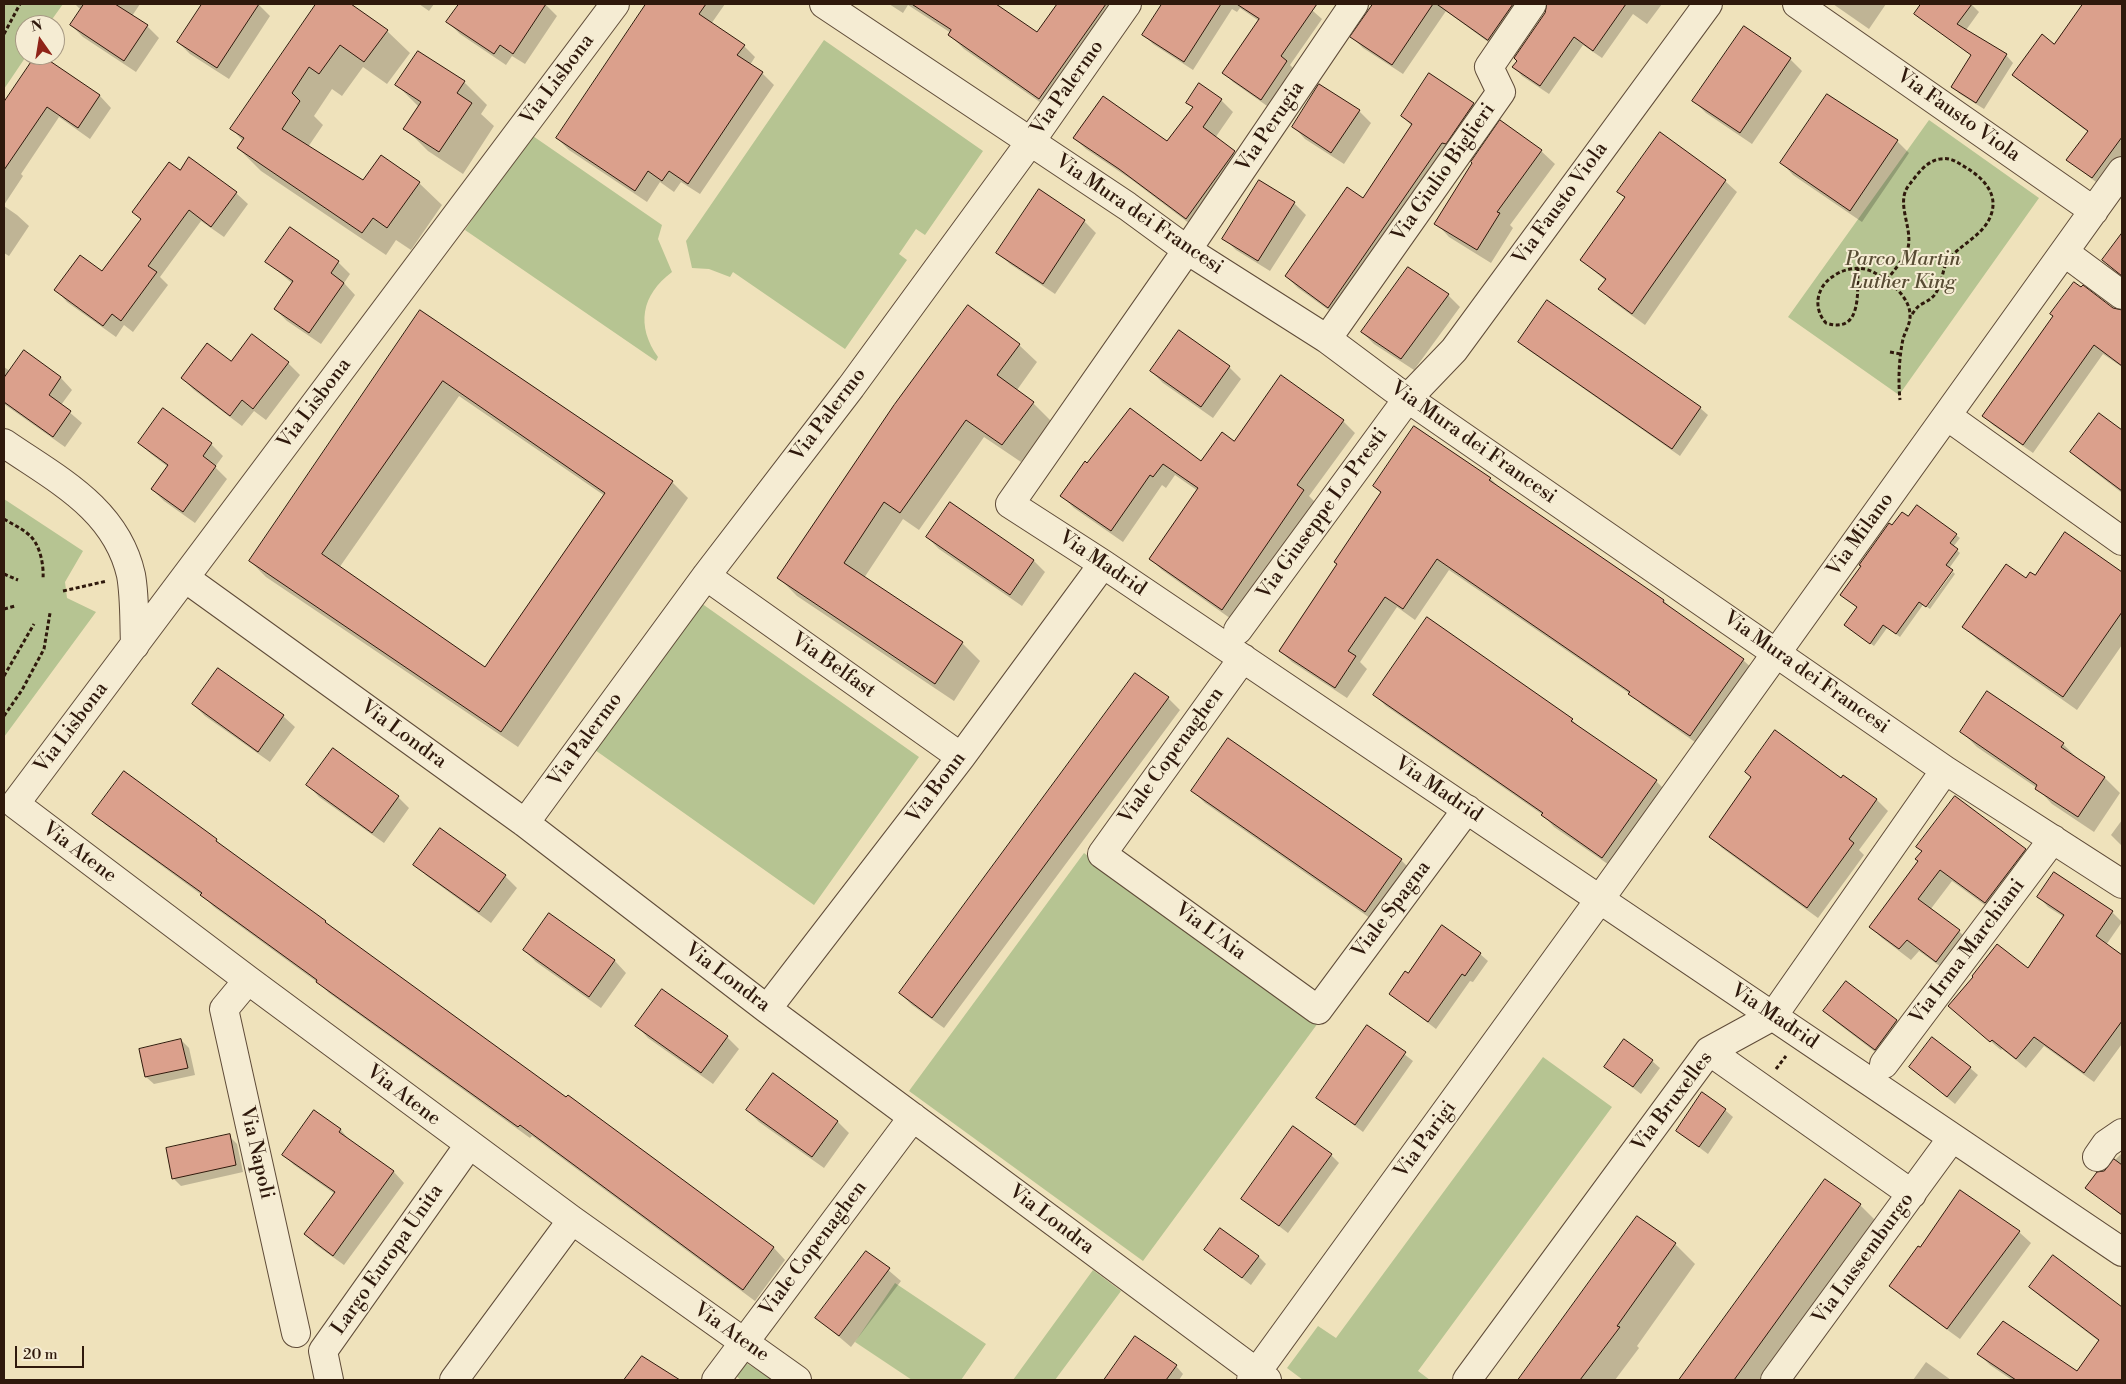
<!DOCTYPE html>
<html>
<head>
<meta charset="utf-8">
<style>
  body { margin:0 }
  #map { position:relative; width:2126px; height:1384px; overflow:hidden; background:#efe2bb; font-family:"Libre Bodoni",serif }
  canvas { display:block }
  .frame { position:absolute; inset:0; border:5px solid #2f190c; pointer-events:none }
  .north { position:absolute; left:15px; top:15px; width:50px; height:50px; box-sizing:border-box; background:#f5ecd3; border:1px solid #a69883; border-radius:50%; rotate:347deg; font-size:14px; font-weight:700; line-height:20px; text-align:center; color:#2f190c }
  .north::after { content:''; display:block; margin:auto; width:18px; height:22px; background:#8f2418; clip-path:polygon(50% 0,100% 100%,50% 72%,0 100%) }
  .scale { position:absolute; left:15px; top:1346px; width:69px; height:22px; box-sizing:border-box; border:2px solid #2f190c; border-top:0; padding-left:6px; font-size:15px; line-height:18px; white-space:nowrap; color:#2f190c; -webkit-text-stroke:4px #f5ecd3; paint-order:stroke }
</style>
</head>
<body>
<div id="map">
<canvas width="2126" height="1384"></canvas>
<div class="frame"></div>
<div class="north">N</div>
<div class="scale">20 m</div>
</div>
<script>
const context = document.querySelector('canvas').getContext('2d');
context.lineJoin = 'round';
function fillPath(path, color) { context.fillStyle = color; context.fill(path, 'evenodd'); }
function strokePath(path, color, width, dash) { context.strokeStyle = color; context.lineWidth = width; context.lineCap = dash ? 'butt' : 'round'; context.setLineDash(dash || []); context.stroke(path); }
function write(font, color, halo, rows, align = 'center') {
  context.font = font + ' "Libre Bodoni",serif'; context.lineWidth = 4; context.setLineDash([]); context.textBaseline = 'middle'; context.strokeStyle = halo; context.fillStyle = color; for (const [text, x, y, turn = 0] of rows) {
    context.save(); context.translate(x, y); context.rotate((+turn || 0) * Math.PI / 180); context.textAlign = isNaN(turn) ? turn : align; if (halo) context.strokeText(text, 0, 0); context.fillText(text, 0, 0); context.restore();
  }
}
fillPath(new Path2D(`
  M4,4h59l-15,21h-23v30h2l-23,34z
  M824,40l159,111 -58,84 -9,-6 -17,25 8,6 -62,89 -112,-77 -3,5 -21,-8 -17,-1 -6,-27z
  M1929,120l110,78 -140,197 -111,-78z
  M530,134l132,91 -4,14 14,33c-31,23 -36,54 -14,85l-2,4 -191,-131z
  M4,499l79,52 -18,31 2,16 29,14 -92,125z
  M701,603l218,154 -105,148 -219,-155z
  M1084,853l234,170 -175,238 -234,-170z
  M1543,1057l69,50 -194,264 12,9h-127l-16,-12 31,-42 18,12z
  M1093,1270l28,21 -66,89h-42z
  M895,1283l91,61 -25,36h-49l-57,-38z
  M738,1358l36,22h-33l-11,-9z`), '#b6c492');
fillPath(new Path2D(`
  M75,4h65l-8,12 15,10 12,12 -23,34 -53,-35 -12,-12 10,-15z
  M203,4h55l12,12 -41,63 -39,-25 -12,-12z
  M318,4h10l4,3 3,-3h14l38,27 23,22 -23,31 -24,-17 -21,29 -10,-7 -18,27 9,9 -15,22 55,35 56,1 23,22 -31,45 -15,-10 -10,15 -125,-84 -23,-23 5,-7 -11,-12z
  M419,4h15l-5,7z
  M460,4h29l6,4 3,-4h47l12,12 -32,48 -13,-8 -6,9 -46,-31 -12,-12z
  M647,4h78l-14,20 33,22 11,11 -5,8 12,8 12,12 -74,109 -19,-12 -7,10 -14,-10 -13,20 -78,-52 -12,-12z
  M889,4h105l43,30 22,-30h72l-77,108 -90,-63 -14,-14 1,-2 -43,-28 -5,8z
  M1164,4h141l17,15 -32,46 6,6 -26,37 -37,-26 -9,-9 35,-52 -19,-13 -3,4 -5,-3 -39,61 -40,-26 -9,-9z
  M1375,4h141l-17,46 -53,-39 -43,63 -40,-26 -11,-11z
  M1558,4h104l-15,20 -14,-10 -31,44 -19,-13 -34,49 -27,-18 -8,-9z
  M1833,4h53l-17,25z
  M1922,4l5,3 3,-3h41l8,8 -13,18 40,25 7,8 -29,46 -24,-15 -8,-7 20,-31 -56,-42z
  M2084,4h38v152l-21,30 -33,-26 20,-28 -66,-49 -9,-8 42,-30z
  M1744,28l46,31 12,12 -50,73 -46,-31 -12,-12z
  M418,52l46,30 23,23 -6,9 13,12 -31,48 -35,-23 -23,-23 14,-21 -22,-22z
  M37,55l63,41 11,12 -21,31 -31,-22 -38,57 2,2 -19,29v-102z
  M1430,75l43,29 12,12 -144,203 -43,-31 -12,-12 78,-76 48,-74 -10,-10z
  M1200,85l21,15 12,12 -18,26 31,25 -48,67 -66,-50 -46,-31 -12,-11 93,5 26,-35 -5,-6z
  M1320,86l39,25 12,12 -27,41 -39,-25 -11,-12z
  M1827,96l70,45 12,12 -47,69 -69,-47 -11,-12z
  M1541,151l14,13 -45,61 3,3 -22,35 -42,-26 -13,-14 38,-60z
  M180,172l56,21 12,11 -24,33 -23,-16 -41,56 8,8 -35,47 -9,-7 -8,12 -49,-35 -11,-12 46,-17 40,-53 -8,-8z
  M1725,181l12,11 -92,133 -33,-24 -12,-12 6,-8 -25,-21 45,-62 -7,-7z
  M1040,191l44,30 12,12 -41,61 -45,-30 -12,-11z
  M1294,203l12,12 -36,56 -34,-21 -12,-12z
  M4,206l13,9 12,11 -20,30 -5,-3z
  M290,229l48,33 12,12 -6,9 11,12 -34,49 -34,-23 -12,-12 18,-25 -26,-22z
  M2122,235v42l-19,-17z
  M1409,269l39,26 12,12 -46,63 -40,-26 -12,-12z
  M2112,309l10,2v56l-19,-13 -70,99 -40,-28 -10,-10z
  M421,312l251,170 16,16 -170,249 -252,-170 -16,-16zM459,396l146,100 -120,173 -146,-101z
  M1180,331l49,36 12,12 -28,39 -50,-35 -12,-12z
  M252,336l36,27 12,12 -34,45 -12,-9 -12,15 -48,-36 -12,-12 49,-15z
  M1519,341l181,67 8,7 -28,41 -153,-107z
  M1019,345l18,17 -20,28 16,13 18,18 -30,41 -37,-25 -65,93 -16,-11 -39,59 98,65 18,18 -26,40 -157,-105 -18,-18z
  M24,352l37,26 11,12 -11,15 21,18 -17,24 -61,-43v-37l6,4z
  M1282,377l61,44 12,12 -46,63 6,6 -81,119 -72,-51 -12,-12 48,-67 -23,-16 -9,13 -4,-3 -39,57 -49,-34 -12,-12 26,-31 113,-2 33,-21z
  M2099,414l23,17v62l-39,-30 -12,-11z
  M139,443l72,1 12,12 -8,11 12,12 -32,44 -31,-22 -12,-12 16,-22 -17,-13z
  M1490,478l13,13 161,110 9,9 70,50 12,11 -53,76 -60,-42 -9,-9 -184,-126 -34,50 -18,-13 -37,55 7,7 -20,29 -55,-36 -12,-11 58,-87 44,-70 -8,-8z
  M1909,518l47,17 4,3 -7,9 7,6 -60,84 -13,-9 -13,18 -25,-18 43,-101z
  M2065,534l57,39v72l-45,65 -99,-70 -14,-13 62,-47 9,-3z
  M927,537l107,24 11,11 -23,34 -83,-57z
  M1953,572l2,2 -25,35 -3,-2z
  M1136,675l32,23 12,12 -236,318 -32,-23 -12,-12z
  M1987,693l76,51 17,17 25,17 15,15 -26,39 -42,-28 -15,-16 -60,-41 -15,-15z
  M1374,694l198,26 11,11 73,50 12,12 -53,76 -61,-42 -11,-12 -157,-109z
  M193,704l90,12 12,11 -25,35 -65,-46z
  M1844,776l33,24 11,11 -29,39 5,5 -46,63 -96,-70 -11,-11 130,-57z
  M308,785l90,12 11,11 -25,35 -65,-46z
  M1193,791l208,69 12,12 -36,51 -172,-120z
  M94,814l122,26 12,12 339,247 1,-2 206,151 11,12 -30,41 -223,-165 -2,2 -201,-145 -8,-8 -107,-78 -11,-11 -97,-71z
  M2122,820v26l-11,-11z
  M1918,847l107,3 12,12 -40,52 -45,-33 -22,29 29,21 11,12 -22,29 -29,-21 -8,9 -29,-22 -12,-11 49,-66 4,-9z
  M415,865l90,11 12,12 -26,35 -64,-47z
  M2039,897l73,15 10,10 -16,23 16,11v88l-28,38 -50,-36 -18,22 -24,-19 -1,1 -41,-34 68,-46 36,-53 -16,-10z
  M550,915l65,46 11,12 -25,35 -65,-46 -12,-12z
  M1480,954l8,7 -15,21 -3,-1 -34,48 -45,-35 17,-19z
  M1846,983l51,38 11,12 -21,28 -51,-39 -12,-11z
  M662,991l65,46 12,12 -26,35 -65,-46 -11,-12z
  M1368,1026l45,35 -50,71 -46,-35z
  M181,1040l8,8 6,27 -41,9 -8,-7 -5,-27z
  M1652,1061l8,7 -19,26 -35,-27z
  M1910,1067l60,1 8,7 -23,29z
  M773,1075l65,47 11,11 -25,35 -65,-46 -12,-12z
  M1725,1110l8,7 -25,37 -31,-23z
  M314,1111l27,19 9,11 44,31 10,11 -60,82 -28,-20 -11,-11 30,-40 -41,-29 -10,-10z
  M229,1136l8,8 6,28 -62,14 -8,-8z
  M2122,1153v63l-35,-28z
  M1331,1155l8,8 -51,70 -46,-35z
  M1825,1181l35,24 23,23 -110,152h-92z
  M1638,1218l37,26 20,20 -58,82 2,2 -24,32h-96z
  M2019,1232l12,11 -71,96 -58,-42 -11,-12z
  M1205,1250l53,6 8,8 -15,21z
  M867,1252l34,29 -50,66 -34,-29z
  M2053,1257l69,51v72h-110l-22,-15 -11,-11 98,19 23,-31 -59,-45 -11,-10z
  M1135,1338l41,28 7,8 -4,6h-74z
  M1926,1362l25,18h-38z`), '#0003');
const building = new Path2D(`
  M84,4h31l33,21 -24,36 -54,-36z
  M202,4h57l-42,64 -40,-26z
  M316,4h35l37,26 -24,32 -24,-17 -21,29 -10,-7 -17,26 8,8 -18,28 81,51 18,-25 39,27 -33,46 -14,-10 -11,15 -125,-85 7,-10 -14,-9z
  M459,4h87l-33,50 -13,-9 -6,9 -48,-32z
  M646,4h60l-7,10 46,31 -8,10 26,17 -75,112 -19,-13 -7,10 -14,-10 -13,20 -79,-53z
  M912,4h84l41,28 20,-28h49l-67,95 -91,-64 3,-5z
  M1162,4h59l-37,58 -42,-27z
  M1237,4h80l-36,52 6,5 -26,39 -39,-27 37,-54z
  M1373,4h60l-41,61 -42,-28z
  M1437,4h76l-25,36z
  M1547,4h79l-33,47 -19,-14 -34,49 -28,-19 5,-6 -3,-3 31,-45z
  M1921,4h51l-15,20 50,30 -31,49 -25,-16 20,-32 -57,-41z
  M2083,4h39v133l-30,41 -26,-18 22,-29 -76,-56 30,-41 12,10z
  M1744,26l47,32 -51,75 -48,-32z
  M418,51l47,30 -8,12 15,10 -33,49 -36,-23 18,-27 -26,-17z
  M36,55h5l59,40 -22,33 -31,-21 -43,63v-68z
  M1429,73l45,30 -28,41 -4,-1 -114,165 -43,-32 62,-89 16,11 49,-74 -11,-8z
  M1199,83l23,16 -19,28 32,24 -49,68 -67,-50 -46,-31 30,-42 64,45 26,-34 -7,-4z
  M1319,84l41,26 -29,43 -39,-26z
  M1827,94l71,46 -48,71 -70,-48z
  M1500,120l42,30 -45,62 3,1 -23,37 -43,-26 38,-61 -1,-1z
  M1660,132l66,48 -94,134 -34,-25 8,-10 -26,-19 45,-63 -8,-5z
  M189,157l48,35 -26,35 -22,-17 -41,56 9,6 -36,49 -9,-7 -9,12 -49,-36 26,-35 22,16 39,-52 -9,-7 37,-50 11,8z
  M1259,180l36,22 -37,59 -36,-22z
  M1039,189l46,31 -42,64 -47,-31z
  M290,227l49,34 -8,12 13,10 -35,50 -35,-24 19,-28 -28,-19z
  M2122,233v43l-20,-16z
  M1408,267l41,27 -48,65 -40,-27z
  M2074,282l7,5 2,-2 30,23 9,2v56l-28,-21 -71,100 -41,-29 71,-100 -3,-2z
  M1547,300l154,107 -29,42 -154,-107z
  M968,305l52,39 -23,31 37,27 -32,43 -36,-25 -66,93 -16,-11 -40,61 119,79 -28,42 -158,-106 117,-173z
  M420,310l253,171 -172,251 -252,-171zM443,381l162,112 -120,174 -163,-113z
  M1179,330l51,36 -29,41 -51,-36z
  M252,334l37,28 -36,47 -11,-9 -12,16 -49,-38 26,-35 24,18z
  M24,350l37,27 -12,18 22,16 -18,26 -49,-35v-24z
  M1281,375l63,45 -47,65 7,5 -82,120 -73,-51 49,-71 -35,-24 -10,13 -3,-2 -39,56 -51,-35 25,-35 2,2 43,-55 71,53 21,-29 12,9z
  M163,408l49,35 -9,13 13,10 -33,46 -32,-23 17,-24 -30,-22z
  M2099,413l23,17v61l-52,-39z
  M1414,426l77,52 -2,2 175,120 -1,2 81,57 -54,77 -62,-42 2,-2 -193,-133 -34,50 -18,-12 -37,54 8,5 -21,32 -56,-37 58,-87 -3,-2 47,-70 -8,-6z
  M950,502l84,58 -24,35 -84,-58z
  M1917,505l40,29 -7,9 8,6 -12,16 7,5 -27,37 -7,-5 -23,32 -13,-9 -13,19 -26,-19 13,-18 -17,-12 21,-29 -2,-1 30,-42 3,2 10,-13 6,4z
  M2065,532l57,40v40l-59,85 -101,-70 44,-63 20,14 4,-6 5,3z
  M1427,617l146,102 -2,2 86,59 -55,78 -61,-43 2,-2 -170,-118z
  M218,668l66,47 -26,37 -66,-48z
  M1135,673l34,24 -237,321 -33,-25z
  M1987,691l77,52 -3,4 44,30 -27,40 -43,-28 2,-4 -77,-53z
  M1775,730l66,48 2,-3 34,24 -28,40 5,4 -47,65 -98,-71 42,-60 -6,-5z
  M1228,738l174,121 -37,53 -174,-121z
  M333,748l66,48 -27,37 -66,-48z
  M124,771l93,68 -1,2 110,80 -1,1 241,175 2,-2 206,152 -31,43 -223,-165 -2,2 -202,-145 1,-2 -117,-85 2,-2 -110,-79z
  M1955,796l71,53 -41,54 -45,-33 -22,29 42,31 -24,32 -29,-22 -8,9 -30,-22 49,-66 -3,-2 7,-8 -6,-4z
  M440,828l66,47 -27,37 -66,-47z
  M2054,872l59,39 -17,25 26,19v66l-38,52 -50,-36 -18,22 -24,-19 -2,2 -42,-36 25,-29 -1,-1 25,-32 31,24 36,-53 -27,-18z
  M549,913l66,47 -26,37 -66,-47z
  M1442,925l39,28 -16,23 -3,-2 -34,48 -39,-28 16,-23 3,2z
  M1846,981l51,39 -22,30 -52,-39z
  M662,989l66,47 -27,37 -66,-47z
  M1367,1025l39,27 -51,73 -39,-27z
  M1932,1037l39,30 -24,30 -38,-30z
  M181,1039l7,29 -43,9 -6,-28z
  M1624,1039l29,21 -20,27 -29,-20z
  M773,1073l65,48 -26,36 -66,-47z
  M1702,1092l24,17 -27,38 -23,-16z
  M314,1110l27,19 -2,3 55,39 -61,85 -29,-22 31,-42 -53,-37z
  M1293,1126l39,28 -53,72 -38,-27z
  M230,1134l6,31 -64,14 -6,-31z
  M2114,1159l8,6v50l-37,-27 12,-16 7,-1z
  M1825,1179l36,25 -127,176h-55z
  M1960,1190l60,41 -73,98 -58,-43 29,-40 2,1z
  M1637,1216l39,27 -59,83 3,1 -40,53h-62z
  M1220,1228l39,28 -17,22 -38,-28z
  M866,1251l24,17 -51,68 -24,-18z
  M2053,1255l69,52v73h-106l-39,-26 26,-33 74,50 22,-31 -70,-53z
  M1135,1336l42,29 -11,15h-62z
  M642,1356l38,24h-56z`);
fillPath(building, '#dba08c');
strokePath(building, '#2f190c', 1);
const minor = new Path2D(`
  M615,4l-600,800 233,176 324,240 225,160
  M824,4l303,202 60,44 140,89 67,50 551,381 177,114
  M1354,4l-167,246 -177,254 93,60 1019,688
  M1797,4l297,207
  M2064,252l58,43
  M1327,339l174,-247 -12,-25 43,-63
  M1947,416l175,125
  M4,443c52,36 112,65 127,132 4,22 3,47 4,70
  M706,576l255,181
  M185,578l340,245 242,186 500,371
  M1238,630l170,-232 46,-48 254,-346
  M1243,658l-141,196 216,156 149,-201
  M525,823l181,-247 145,-189 180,-246 96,-137
  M248,980l-24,29 72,324
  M767,1009l194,-252 142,-193
  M1709,1051l203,143
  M1884,1064l169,-225
  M2097,1157l9,-13 16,-11
  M329,1380l-6,-29 146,-206
  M454,1380l118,-160
  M716,1380l197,-263
  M1251,1380l349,-481 522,-728
  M1467,1380l242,-329 64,-35 172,-246
  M1775,1380l177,-242`);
strokePath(minor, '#5f4b38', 30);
strokePath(new Path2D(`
  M4,34l16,-30
  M1858,268c-1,22 5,67 -32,55 -13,-14 -10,-35 6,-46 12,-9 30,-12 43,-4 15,9 36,24 35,44 0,7 -5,15 -7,22 -4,19 -5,41 -3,61
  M1887,280c6,-9 18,-21 21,-32 5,-21 -13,-45 1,-63 8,-10 17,-24 31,-26 10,-2 17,3 25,8 17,10 34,26 26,48 -7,20 -30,29 -42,44 -7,9 -6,22 -12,32 -4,8 -10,10 -17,14 -4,3 -7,8 -10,12
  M1890,352l11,2
  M4,519c8,5 17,9 24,15 12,9 16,31 15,45
  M4,574l14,6
  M63,591l44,-10
  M4,609l11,-3
  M4,676l30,-52
  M4,716l18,-26 22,-41 6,-36
  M1776,1069l10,-13`), '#2f190c', 3, [4, 2.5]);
strokePath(minor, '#f5ecd3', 28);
write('20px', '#2f190c', '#f5ecd3', [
  ["Via Lisbona",558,80,-53],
  ["Via Palermo",1068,88,-55],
  ["Via Fausto Viola",1958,116,35],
  ["Via Perugia",1271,127,-56],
  ["Via Giulio Biglieri",1444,173,-55],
  ["Via Fausto Viola",1561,204,-54],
  ["Via Mura dei Francesi",1139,215,34],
  ["Via Lisbona",315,404,-53],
  ["Via Palermo",829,415,-53],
  ["Via Mura dei Francesi",1473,443,35],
  ["Via Giuseppe Lo Presti",1323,514,-54],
  ["Via Milano",1861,535,-54],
  ["Via Madrid",1102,564,34],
  ["Via Belfast",833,666,35],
  ["Via Mura dei Francesi",1806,673,35],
  ["Via Lisbona",72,728,-53],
  ["Via Londra",403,735,36],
  ["Via Palermo",586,740,-54],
  ["Viale Copenaghen",1172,756,-54],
  ["Via Bonn",937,788,-53],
  ["Via Madrid",1438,790,34],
  ["Via Atene",79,853,37],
  ["Viale Spagna",1392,910,-53],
  ["Via L'Aia",1210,932,36],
  ["Via Irma Marchiani",1968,952,-53],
  ["Via Londra",727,978,37],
  ["Via Madrid",1774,1017,34],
  ["Via Atene",403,1096,37],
  ["Via Bruxelles",1673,1102,-53],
  ["Via Parigi",1426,1140,-54],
  ["Via Napoli",256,1153,77],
  ["Via Londra",1051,1220,37],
  ["Viale Copenaghen",814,1249,-53],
  ["Via Lussemburgo",1864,1259,-54],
  ["Largo Europa Unita",388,1260,-55],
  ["Via Atene",731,1333,35]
]);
write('italic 20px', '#584c34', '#f5ecd3', [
  ["Parco Martin",1903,260],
  ["Luther King",1903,283]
]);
</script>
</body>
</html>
